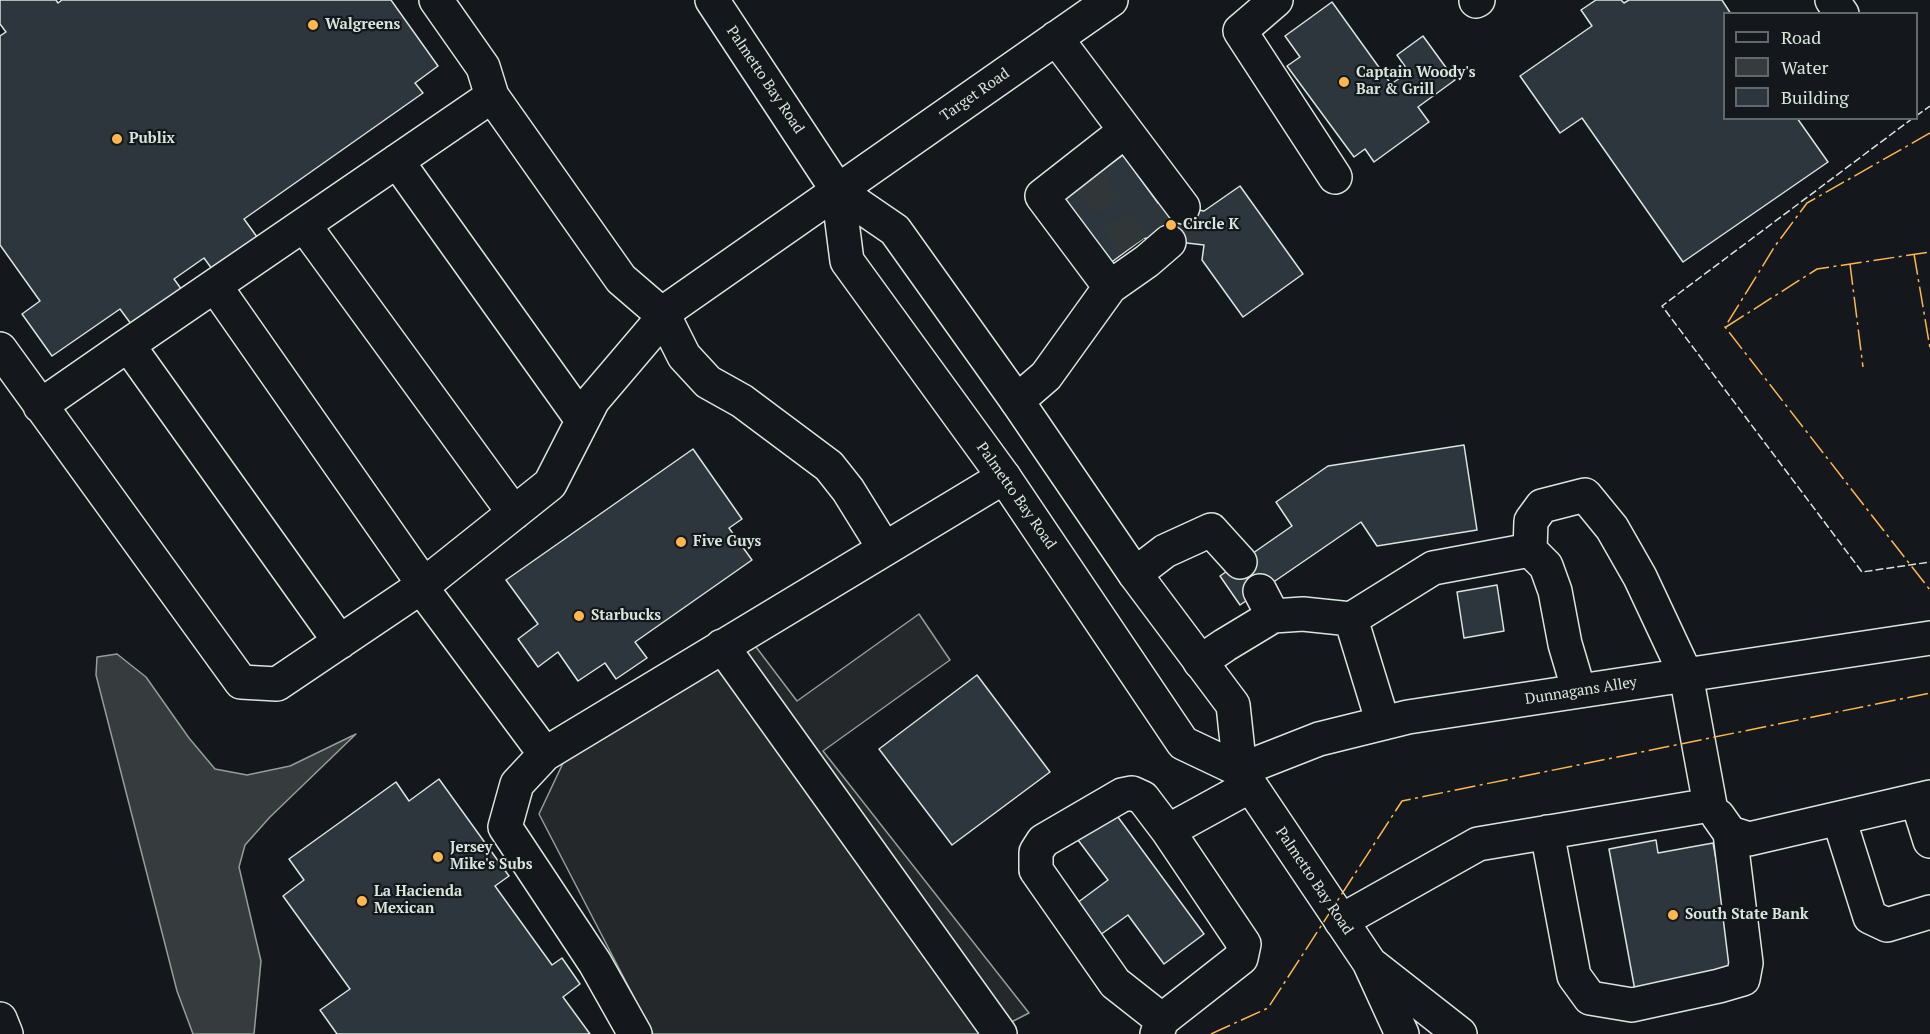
<!DOCTYPE html>
<html>
<head>
<meta charset="utf-8">
<style>
  body { margin:0 }
  #map { position:relative; width:1930px; height:1034px; overflow:hidden; background:#14181c; font-family:"PT Serif",serif }
  canvas { display:block }
  .legend { position:absolute; left:1723px; top:12px; width:195px; height:108px; box-sizing:border-box; background:#14181c; border:2px solid #626a69; margin:0; padding:8px 10px; list-style:none; font-size:18px; color:#d8e6dc }
  .legend li { display:flex; align-items:center; gap:12px; height:30px }
  .legend b { width:30px; border:2px solid #626a69 }
</style>
</head>
<body>
<div id="map">
<canvas width="1930" height="1034"></canvas>
<ul class="legend">
<li><b style="height:8px;background:#14181c"></b>Road</li>
<li><b style="height:16px;background:#363b3e"></b>Water</li>
<li><b style="height:16px;background:#2c363c"></b>Building</li>
</ul>
</div>
<script>
const context = document.querySelector('canvas').getContext('2d');
context.lineJoin = 'round';
function fillPath(path, color) { context.fillStyle = color; context.fill(path, 'evenodd'); }
function strokePath(path, color, width, dash) { context.strokeStyle = color; context.lineWidth = width; context.lineCap = dash ? 'butt' : 'round'; context.setLineDash(dash || []); context.stroke(path); }
function write(font, color, halo, rows, align = 'center') {
  context.font = font + ' "PT Serif",serif'; context.lineWidth = 4.5; context.setLineDash([]); context.textBaseline = 'middle'; context.strokeStyle = halo; context.fillStyle = color; for (const [text, x, y, turn = 0] of rows) {
    context.save(); context.translate(x, y); context.rotate((+turn || 0) * Math.PI / 180); context.textAlign = isNaN(turn) ? turn : align; if (halo) context.strokeText(text, 0, 0); context.fillText(text, 0, 0); context.restore();
  }
}
const parking = new Path2D(`
  M919,614l31,46 -127,91 206,262 -41,21h-335l-114,-220 41,-87 173,-84 44,58z`);
fillPath(parking, '#24282b');
strokePath(parking, '#939e99', 1.5);
const water = new Path2D(`
  M117,654l29,23 43,61 26,31 32,6 43,-9 66,-32 -86,83 -25,28 -6,22 22,94 -7,73h-61l-16,-43 -81,-316 1,-18z`);
fillPath(water, '#363b3e');
strokePath(water, '#939e99', 1.5);
const building = new Path2D(`
  M0,0h56l2,3 4,-3h329l47,66 -23,17 8,10 -179,126 16,22 -45,32 -11,-15 -30,21 13,18 -50,35 -17,-23 -68,47 -30,-42 18,-13 -40,-56v-209l6,-4 -6,-8z
  M1596,0h25l3,3 5,-3h93l9,14h-7v104h73l31,44 -145,100 -101,-144 -22,15 -40,-57 72,-50 -11,-16z
  M1332,2l59,82 18,-12 -12,-17 26,-19 32,44 -37,27 11,15 -55,40 -9,-13 -11,8 -67,-91 13,-9 -15,-21z
  M1123,155l35,48 46,8 36,-25 63,88 -60,43 -41,-57 2,-15 -60,-7 -39,29 -47,-65z
  M1464,445l13,85 -100,16 -16,-24 -121,83 -20,-29 72,-50 -16,-24 52,-36z
  M693,449l49,70 -13,9 23,32 -117,82 12,16 -31,21 -11,-16 -27,18 -20,-29 -20,15 -20,-28 20,-15 -32,-44z
  M1497,585l7,46 -40,7 -7,-46z
  M977,675l73,97 -98,73 -73,-96z
  M439,779l70,97 -14,10 57,79 10,-7 18,26 -17,13 27,37h-253l-17,-24 30,-21 -67,-93 21,-16 -15,-21 107,-77 13,19z
  M1115,813l89,121 -40,30 -36,-49 -28,20 -23,-32 31,-23 -30,-40z
  M1656,840l2,13 55,-10 25,134 -102,19 -27,-147z`);
fillPath(building, '#2c363c');
strokePath(building, '#d8e6dc', 1.5);
strokePath(new Path2D(`
  M1089,179l45,66`), '#313739', 33, [33, 16]);
const minor = new Path2D(`
  M436,0l47,67 9,29 129,183 43,37 20,40 24,26 34,19 87,65 19,24 36,58
  M1276,0l-36,31 95,146
  M1832,0l10,14
  M1476,1l2,-1
  M1056,38l127,169
  M397,161l185,259
  M304,225l210,288
  M215,286l209,299
  M1110,287l-68,-91 83,-65
  M128,345l364,-249
  M0,349l241,333 36,2 144,-97
  M1017,401l29,-25 64,-89 37,-26 22,-19
  M40,406l88,-61 212,297
  M1135,574l30,-23 46,-21 29,32
  M1260,591l13,25
  M1351,619l82,-51 97,-18
  M722,646l278,388
  M1200,662l25,-17 48,-29 30,-2 48,5 32,104
  M545,754l459,-277
  M1240,770l79,-31 89,-22 522,-79
  M1917,800l13,41
  M1718,816l12,17 19,6 181,-42
  M1839,819l31,98 17,8 43,-13
  M1547,832l27,144 16,22 42,7 87,-19 24,-7 3,-16 -16,-130
  M1341,921l137,-77 232,-39 -24,-130 -46,-98 -28,-49 -27,-33 -43,11 -11,15 -1,29 16,16 9,25 10,53 14,47
  M0,1019l6,15
  M1162,1020l-47,-37 -79,-113v-18l7,-11 79,-46 10,-2 11,5 25,33
  M635,1034l-40,-71 -90,-136 12,-43 28,-30 -124,-167 129,-103 43,-84 80,-94 438,-306
  M1157,1034l5,-14 79,-62 3,-14 -76,-113 82,-45`);
const highway = new Path2D(`
  M712,0l126,191 57,39 122,171 118,173 98,131 7,65 129,192 33,72
  M838,191l9,70 157,216 179,266 57,27
  M1372,965l88,69`);
strokePath(minor, '#d8e6dc', 36);
strokePath(highway, '#d8e6dc', 36);
strokePath(minor, '#14181c', 33);
strokePath(highway, '#14181c', 33);
strokePath(new Path2D(`
  M1916,116l14,-10
  M1913,118l-251,188 200,266 68,-10`), '#d8e6dc', 1.5, [8, 3]);
strokePath(new Path2D(`
  M1930,133l-123,70 -32,43 -50,81 205,263
  M1914,254l16,94
  M1850,264l13,103
  M1726,327l91,-58 113,-17
  M1211,1034l57,-26 134,-207 528,-108`), '#ffb74d', 1.5, [21, 4.5, 3, 4.5]);
for (const [x, y, r, color] of [
  [313,25,6,"#ffb74d"],
  [1344,82,6,"#ffb74d"],
  [117,139,6,"#ffb74d"],
  [1171,225,6,"#ffb74d"],
  [681,542,6,"#ffb74d"],
  [579,616,6,"#ffb74d"],
  [438,857,6,"#ffb74d"],
  [362,901,6,"#ffb74d"],
  [1673,915,6,"#ffb74d"]
]) { const dot = new Path2D(); dot.arc(x, y, r, 0, 2 * Math.PI); context.fillStyle = color; context.fill(dot); strokePath(dot, '#14181c', 2); }
write('bold 15px', '#d8e6dc', '#14181c', [
  ["Walgreens",325,25],
  ["Captain Woody's",1356,73],
  ["Bar & Grill",1356,90],
  ["Publix",129,139],
  ["Circle K",1183,225],
  ["Five Guys",693,542],
  ["Starbucks",591,616],
  ["Jersey",450,848],
  ["Mike's Subs",450,865],
  ["La Hacienda",374,892],
  ["Mexican",374,909],
  ["South State Bank",1685,915]
], 'left');
write('15px', '#d8e6dc', '#14181c', [
  ["Palmetto Bay Road",765,80,56],
  ["Target Road",975,95,-35],
  ["Palmetto Bay Road",1016,496,55],
  ["Dunnagans Alley",1581,691,-9],
  ["Palmetto Bay Road",1314,881,56]
]);
</script>
</body>
</html>
